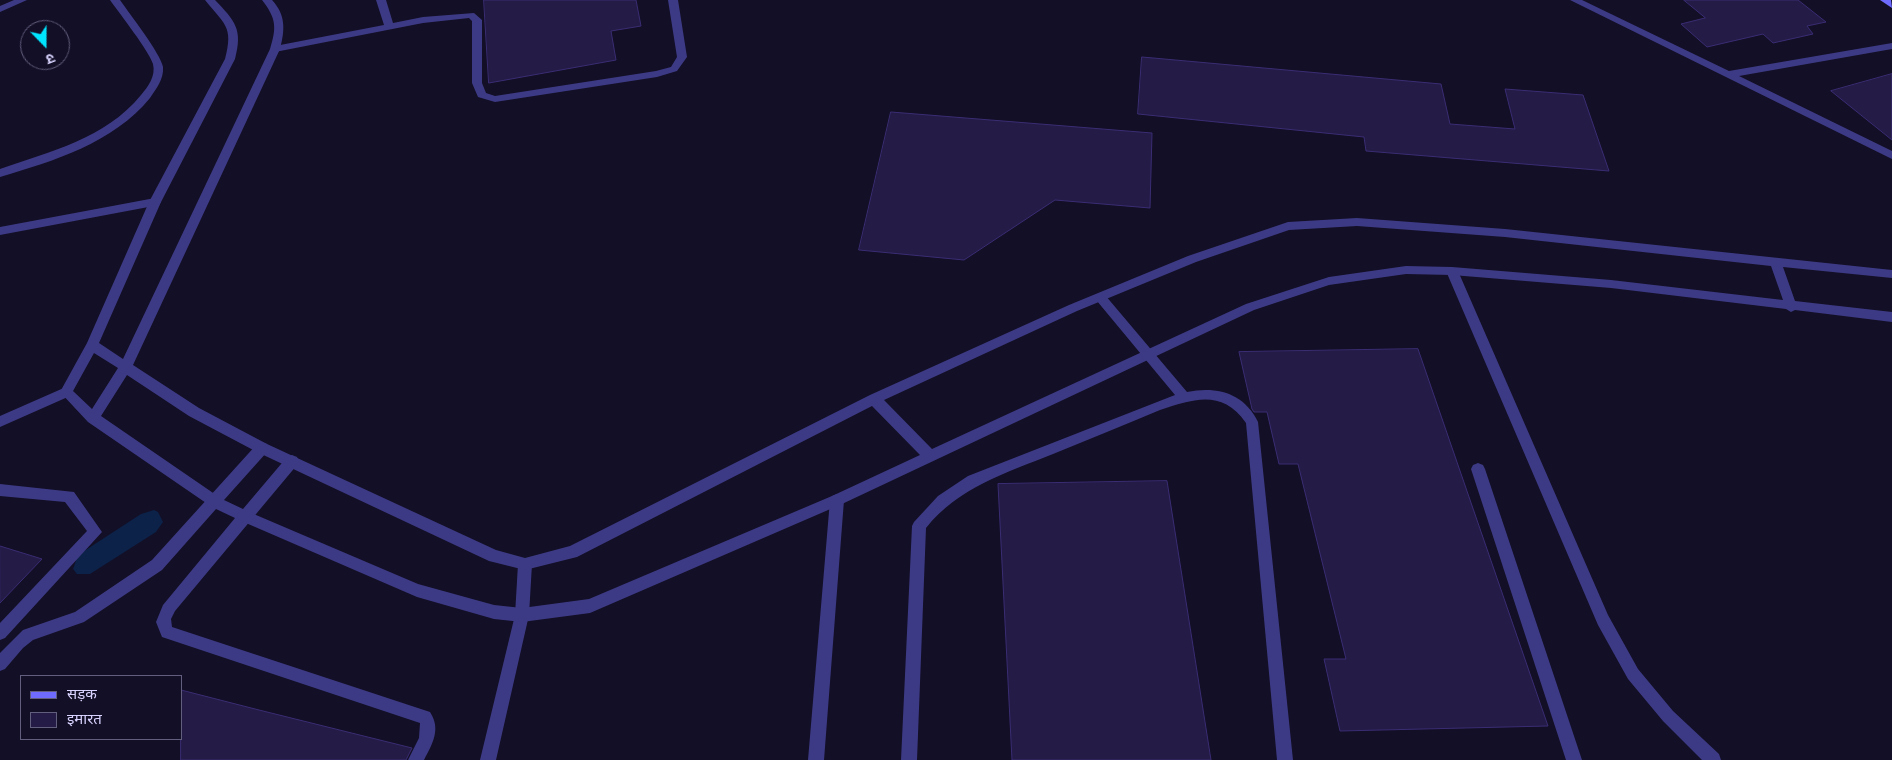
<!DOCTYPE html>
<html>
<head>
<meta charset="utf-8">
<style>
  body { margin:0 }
  #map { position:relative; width:1892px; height:760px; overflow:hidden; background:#130f26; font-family:Karla,"Noto Sans Devanagari",sans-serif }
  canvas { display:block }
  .legend { position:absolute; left:20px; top:675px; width:162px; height:65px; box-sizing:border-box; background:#130f26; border:1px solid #625e7d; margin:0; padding:6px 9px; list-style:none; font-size:15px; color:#d9d4ff }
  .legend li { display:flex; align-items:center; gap:10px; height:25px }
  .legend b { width:25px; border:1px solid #625e7d }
  .north { position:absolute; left:20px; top:20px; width:50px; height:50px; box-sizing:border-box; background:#130f26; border:1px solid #625e7d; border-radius:50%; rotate:158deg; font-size:14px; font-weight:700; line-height:20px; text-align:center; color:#d9d4ff }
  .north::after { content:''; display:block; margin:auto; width:18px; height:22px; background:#00e5ff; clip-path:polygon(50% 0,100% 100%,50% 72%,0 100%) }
</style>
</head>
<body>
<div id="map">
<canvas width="1892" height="760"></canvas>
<ul class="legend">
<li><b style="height:6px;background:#6f6bff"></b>सड़क</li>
<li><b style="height:14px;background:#241b47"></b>इमारत</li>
</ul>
<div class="north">उ</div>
</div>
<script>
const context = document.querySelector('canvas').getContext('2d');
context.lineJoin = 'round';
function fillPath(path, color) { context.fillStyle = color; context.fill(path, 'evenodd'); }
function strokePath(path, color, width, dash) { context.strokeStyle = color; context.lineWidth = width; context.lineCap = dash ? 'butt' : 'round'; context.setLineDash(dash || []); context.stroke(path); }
fillPath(new Path2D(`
  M154,510l4,2 5,10 -7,10 -66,42h-13l-4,-5 5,-14 63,-41z`), '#0c2248');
const building = new Path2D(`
  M484,0h152l5,26 -30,5 5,29 -127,23z
  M1684,0h114l28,22 -19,4 6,8 -40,9 -10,-9 -56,13 -26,-23 24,-6z
  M1142,57l299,27 9,40 65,5 -10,-40 78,6 26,76 -243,-20 -2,-14 -226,-23z
  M1892,74v66l-61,-49z
  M891,112l261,21 -2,75 -95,-8 -91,60 -105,-10z
  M1418,349l130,377 -208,5 -16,-72h22l-48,-195h-19l-12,-52h-13l-2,-3 -13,-57z
  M1167,481l44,279h-199l-14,-276z
  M0,546l42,13 -42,44z
  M181,690l78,20 153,38 -6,12h-225z`);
fillPath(building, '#241b47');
strokePath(building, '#3b2d73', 1);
fillPath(new Path2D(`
  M1452,267l6,4 150,344 30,54 35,42 46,43 2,6h-19l-39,-39 -35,-42 -30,-54 -152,-354z`), '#3d3a85');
fillPath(new Path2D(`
  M14,0h13l-27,12v-6z
  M110,0h10c9,13 41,54 43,67 1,12 -7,22 -13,31 -37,45 -96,63 -150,79v-8c51,-18 105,-30 141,-74 7,-8 15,-19 12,-31 -4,-13 -33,-50 -43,-64z
  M376,0h10l7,23 30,-6 51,-4 8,7v63l4,10 9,3 161,-25 15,-4 6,-10 -9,-57h10l9,57 -10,14 -20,6 -162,25 -17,-5 -6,-14v-62l-3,-3 -46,5 -148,29 -5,-3 5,-3 109,-21z
  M1570,0h12l147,71 163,-28v6l-153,27 153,75v8z
  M155,198l4,1 2,3 -2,3 -159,30v-8z
  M1101,293l4,2 82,97c30,-6 57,1 71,30l35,338h-16l-31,-337c-24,-34 -52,-24 -86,-13 -35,15 -71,29 -107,44 -47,19 -94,33 -127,74l-9,232h-16l11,-234 2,-4 24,-26 30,-20 207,-81 -78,-94 -2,-3 2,-3z
  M66,387l4,1 2,4 -2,4 -70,31v-11z
  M262,442l5,2 2,4 -2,4 -43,48 19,9 44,-52 5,-2 5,2 2,4 -2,4 -122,146 -4,8 1,8 258,85c11,17 3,31 -6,48h-16l11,-22 1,-15 -258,-86 -6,-15 7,-17 72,-87 -19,-9 -54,61 -78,52 -51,18 -10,8 -18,21 -5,2v-18l23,-23 52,-18 77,-52 105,-116z
  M1478,463l5,2 2,4 97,291h-16l-95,-291 2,-4z
  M0,484l74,8 28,40 -97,106 -5,2v-17l87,-92 -22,-29 -65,-6z
  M837,494l5,2 2,4 -20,260h-16l22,-260 2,-4z
  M525,558l5,1 2,5 -3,51 -33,145h-16l35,-145 3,-51 2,-5z`), '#3d3a85');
fillPath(new Path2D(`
  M205,0h10c20,21 28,29 20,59l-74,143 -62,141 24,16 147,-310c7,-22 6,-31 -8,-49h10c14,15 13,30 8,49l-147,316 66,43 68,36 229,106 29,8 45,-12 300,-151 199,-90 119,-49 100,-34 69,-4 148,11 387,41v8l-109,-11 12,34 97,11v10l-97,-12 -4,2 -5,-3 -175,-21 -159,-13 -46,-1 -77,11 -75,25 -412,194 -252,109 -68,9 -28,-3 -77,-22 -178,-77 -2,-4 2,-4 5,-2 5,2 169,72 76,21 28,3 67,-9 243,-103 88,-41 -48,-49 -295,151 -52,13 -36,-9 -232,-109 -68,-36 -62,-41 -26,41 118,81 2,4 -2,4 -5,2 -5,-2 -121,-83 -28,-30 27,-49 62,-141 76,-143c9,-33 -1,-35 -20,-59zM1357,226l148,11 266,29 12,34 -172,-20 -159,-13 -46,-1 -77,11 -83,27 -314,145 -48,-49 193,-89 119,-49 93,-32zM94,353l24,15 -26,41 -19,-18z`), '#3d3a85');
fillPath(new Path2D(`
  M1880,0h11l1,8z`), '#6f6bff');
</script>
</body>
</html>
